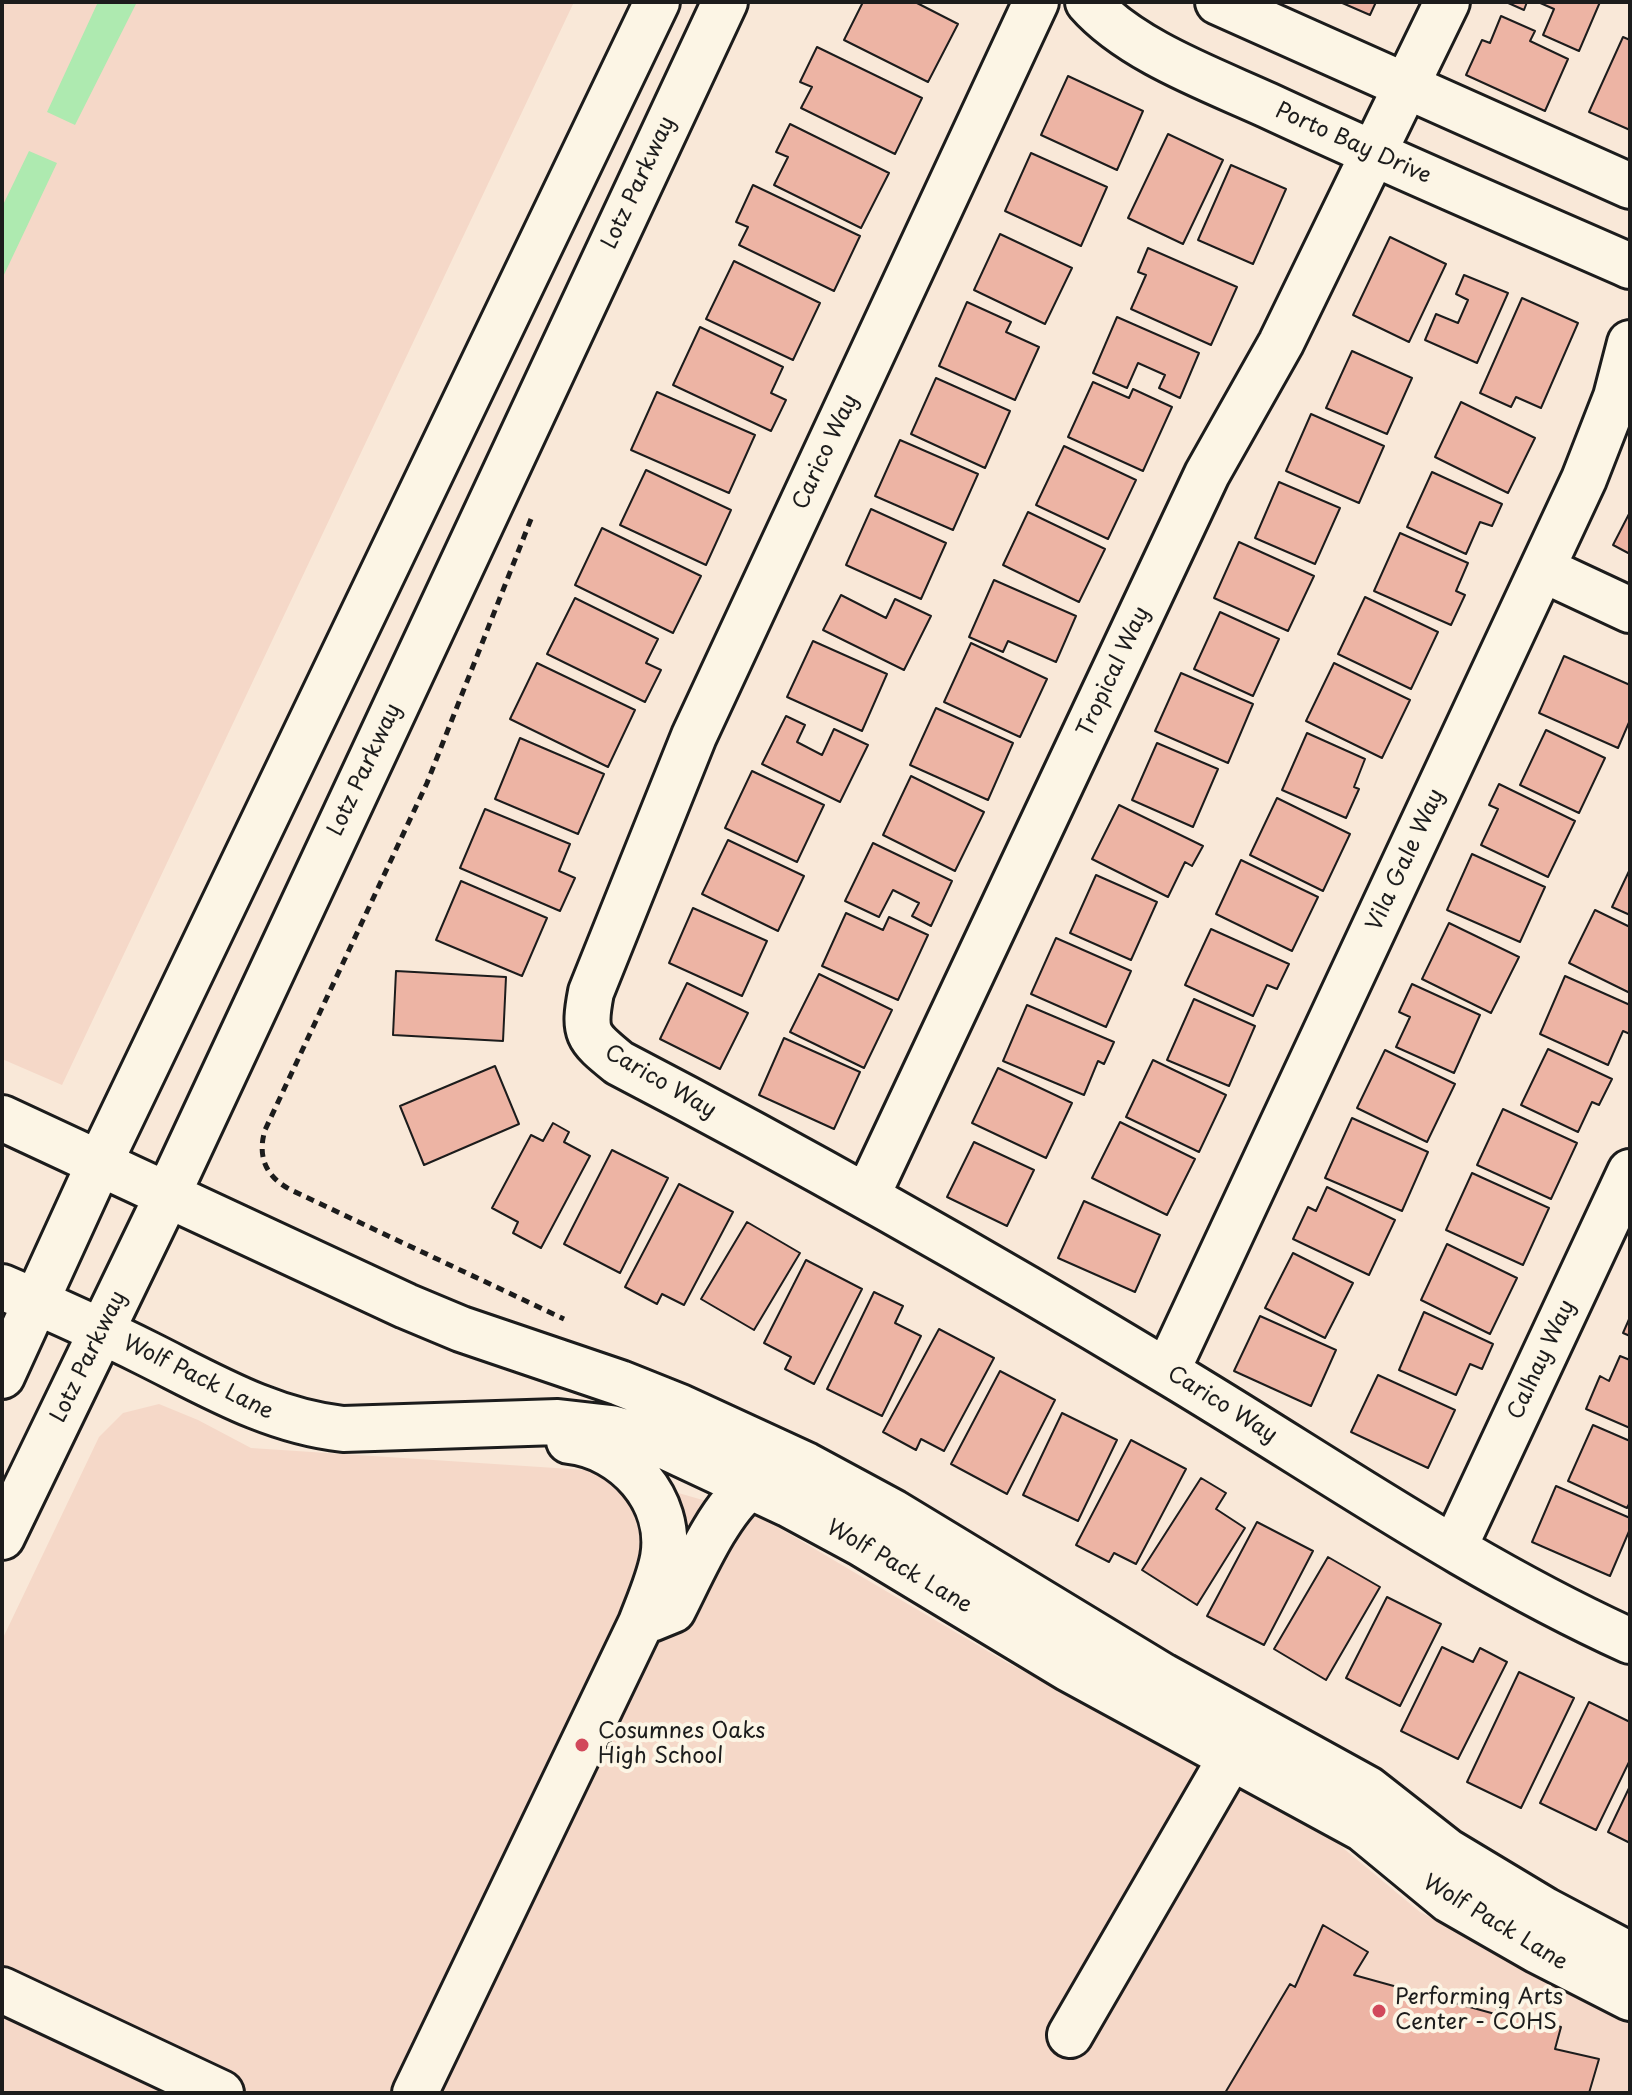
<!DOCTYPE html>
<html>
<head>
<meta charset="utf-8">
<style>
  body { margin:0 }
  #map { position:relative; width:1632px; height:2095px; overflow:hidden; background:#f9e8d8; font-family:"Playpen Sans",sans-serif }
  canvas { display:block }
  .frame { position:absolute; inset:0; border:4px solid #1c1c1c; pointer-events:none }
</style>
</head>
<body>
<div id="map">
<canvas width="1632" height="2095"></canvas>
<div class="frame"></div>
</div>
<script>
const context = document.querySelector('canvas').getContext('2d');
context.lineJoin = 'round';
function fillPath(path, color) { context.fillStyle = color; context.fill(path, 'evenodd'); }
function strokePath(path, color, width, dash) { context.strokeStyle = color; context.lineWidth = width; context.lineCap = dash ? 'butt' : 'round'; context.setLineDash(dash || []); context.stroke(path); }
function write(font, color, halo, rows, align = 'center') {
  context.font = font + ' "Playpen Sans",sans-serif'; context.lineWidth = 8; context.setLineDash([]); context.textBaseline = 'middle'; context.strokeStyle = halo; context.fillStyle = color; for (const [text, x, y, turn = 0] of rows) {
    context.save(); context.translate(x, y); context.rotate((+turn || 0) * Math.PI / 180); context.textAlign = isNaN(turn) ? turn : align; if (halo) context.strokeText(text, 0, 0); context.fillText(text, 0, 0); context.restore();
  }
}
fillPath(new Path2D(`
  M2,2h572l-512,1083 -60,-26z
  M159,1404l39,16 53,28 350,23 158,45 247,146 313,166 101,84 210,112v69h-1628v-453l97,-203 24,-24z`), '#f5d8c8');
fillPath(new Path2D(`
  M98,2h39l-62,123 -28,-13z
  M29,151l28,12 -55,116v-72z`), '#aeeab0');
const building = new Path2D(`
  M863,2h52l43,22 -30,58 -84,-42z
  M1340,2h36l-6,13z
  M1506,2h21l-3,8z
  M1538,2h62l-21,49 -36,-16 11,-26z
  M1501,16l34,15 -5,10 38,18 -23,52 -79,-36 16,-35 8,3z
  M1623,37l7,3v90l-41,-18z
  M817,47l105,51 -27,56 -94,-46 11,-21 -12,-5z
  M1068,76l75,35 -26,59 -76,-35z
  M790,124l99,49 -28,55 -87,-43 14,-28 -12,-5z
  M1168,134l55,26 -40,84 -55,-26z
  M1031,153l76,34 -26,59 -76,-35z
  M1231,165l55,24 -33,75 -55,-24z
  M753,185l107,51 -26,55 -95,-46 9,-18 -12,-5z
  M1000,234l72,34 -27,56 -71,-34z
  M1390,237l56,27 -37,78 -56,-27z
  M1148,248l89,39 -26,58 -80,-36 15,-34 -8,-3z
  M734,261l86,42 -27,57 -87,-41z
  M1464,275l44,18 -31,70 -52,-23 11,-26 22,9 10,-23 -12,-6z
  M1522,298l56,25 -37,85 -25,-11 -5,10 -31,-14z
  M967,302l44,20 -5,10 33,15 -24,53 -76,-34z
  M1117,317l82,36 -19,45 -21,-10 6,-13 -27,-12 -11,25 -34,-15z
  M700,327l83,40 -12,26 15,7 -15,31 -98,-46z
  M1352,351l60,27 -25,56 -61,-26z
  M936,378l74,33 -25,57 -74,-34z
  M1093,382l36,16 4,-9 39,18 -29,64 -75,-34z
  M657,392l98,43 -26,58 -98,-43z
  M1461,402l74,36 -27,55 -73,-36z
  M1311,414l73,32 -25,57 -73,-32z
  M900,440l78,34 -25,56 -78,-34z
  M1064,446l72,34 -28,59 -72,-34z
  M646,470l85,40 -25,55 -86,-40z
  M1432,472l70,32 -10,22 -12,-4 -14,32 -59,-27z
  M1279,482l61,26 -25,56 -60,-26z
  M871,509l75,34 -25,56 -75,-34z
  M1028,512l77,37 -26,53 -76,-37z
  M1630,512v42l-17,-9z
  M602,528l99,48 -28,57 -98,-48z
  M1400,533l68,30 -12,28 9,4 -14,30 -77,-34z
  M1239,542l75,34 -26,55 -74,-33z
  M994,580l82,36 -20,46 -48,-21 -5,11 -34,-15z
  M841,595l45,23 9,-19 36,17 -27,54 -81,-40z
  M1365,597l73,35 -27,57 -73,-35z
  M575,598l83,41 -12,24 15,7 -16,32 -98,-48z
  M1220,612l59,27 -26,57 -59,-27z
  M813,641l74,33 -25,57 -75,-34z
  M971,643l76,36 -27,58 -76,-35z
  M1564,656l66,29v35l-12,28 -79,-35z
  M537,663l98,47 -27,57 -98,-48z
  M1334,663l76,37 -28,58 -76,-37z
  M1181,673l72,31 -25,59 -73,-32z
  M936,708l77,35 -25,57 -78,-35z
  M786,716l19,9 -8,17 25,13 12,-26 34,16 -28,57 -78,-38z
  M1546,730l59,28 -26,55 -59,-28z
  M1307,733l58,26 -11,28 5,2 -13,29 -64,-28z
  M520,738l84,36 -26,60 -83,-35z
  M1157,743l61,26 -25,58 -61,-27z
  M752,771l72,34 -27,57 -72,-34z
  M911,776l73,36 -29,59 -72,-36z
  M1499,784l76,37 -27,56 -67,-32 17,-36 -9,-4z
  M1277,798l73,36 -27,57 -73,-36z
  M1119,805l84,41 -11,20 -7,-4 -17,35 -76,-38z
  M485,809l85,35 -11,27 16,7 -15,33 -100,-43z
  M728,840l76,36 -26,55 -76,-37z
  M873,843l79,38 -21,45 -19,-10 7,-13 -26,-13 -14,27 -34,-16z
  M1472,854l73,33 -25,55 -73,-32z
  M1241,860l77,37 -26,54 -76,-37z
  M1630,869v46l-18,-8z
  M1096,875l61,27 -26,58 -61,-27z
  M461,881l86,37 -25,58 -86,-36z
  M693,908l74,33 -25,55 -73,-33z
  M1595,910l35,17v66l-61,-30z
  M846,913l37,17 6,-13 39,18 -30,65 -76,-34z
  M1449,923l70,34 -28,56 -69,-34z
  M1211,929l78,35 -12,25 -10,-4 -14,31 -68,-31z
  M1056,938l75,33 -25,56 -75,-33z
  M396,971l110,6 -3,64 -110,-6z
  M819,974l73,36 -28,58 -74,-36z
  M1565,976l65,29v29l-7,-3 -15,34 -68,-31z
  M687,983l61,30 -28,56 -60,-30z
  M1412,984l68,31 -26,58 -58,-26 14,-30 -11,-5z
  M1194,999l61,27 -26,60 -62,-26z
  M1027,1005l87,37 -10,22 -6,-3 -14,34 -81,-34z
  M784,1038l76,34 -26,57 -75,-34z
  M1548,1049l64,30 -13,26 -7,-3 -14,30 -57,-27z
  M1385,1050l70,34 -28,58 -70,-34z
  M1153,1060l73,35 -27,57 -73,-35z
  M495,1066l24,58 -95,41 -24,-59z
  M998,1068l74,35 -26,55 -74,-35z
  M1503,1109l74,34 -26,56 -74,-34z
  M1352,1118l76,34 -26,59 -77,-33z
  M1120,1122l75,37 -28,56 -75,-37z
  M553,1123l16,9 -5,10 26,14 -49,92 -28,-15 5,-11 -26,-14 39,-73 12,6z
  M974,1142l60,28 -27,56 -60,-29z
  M612,1150l56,28 -48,95 -56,-29z
  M1472,1173l77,35 -26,57 -77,-35z
  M679,1184l54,28 -49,93 -22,-11 -5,10 -32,-17z
  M1327,1187l68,33 -26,55 -76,-36 15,-32 8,4z
  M1084,1201l76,34 -25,57 -77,-34z
  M747,1222l53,31 -46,77 -53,-31z
  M1447,1244l70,34 -27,56 -69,-34z
  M1293,1253l60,30 -28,55 -60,-30z
  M806,1260l56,29 -48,95 -29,-15 6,-12 -27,-14z
  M874,1292l29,14 -8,17 26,13 -39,80 -55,-27z
  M1424,1312l69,32 -11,25 -12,-5 -14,31 -57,-25z
  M1260,1316l76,34 -25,56 -77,-35z
  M1630,1317v19l-7,-3z
  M939,1329l55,29 -50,93 -23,-12 -5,11 -33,-18z
  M1620,1356l10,4v68l-44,-19 14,-33 9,5z
  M1000,1371l55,29 -48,94 -56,-30z
  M1378,1375l77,35 -27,58 -77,-36z
  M1062,1413l55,27 -39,81 -55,-26z
  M1593,1425l37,16v61l-3,6 -59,-27z
  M1131,1440l55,29 -50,95 -22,-11 -5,9 -33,-17z
  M1201,1478l25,15 -10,16 29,19 -48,77 -55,-35z
  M1556,1486l74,32v11l-20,47 -78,-34z
  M1257,1522l56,29 -49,94 -57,-29z
  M1328,1557l52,30 -54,93 -52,-31z
  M1387,1597l54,27 -41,82 -54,-28z
  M1442,1647l31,15 7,-14 27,14 -49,97 -57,-28z
  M1519,1672l55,26 -53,110 -54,-26z
  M1589,1702l41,20v38l-34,70 -56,-27z
  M1630,1786v57l-22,-11z
  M1323,1925l45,27 -14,23 141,39 2,-5 64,18 -6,22 44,10 -10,34h-364l65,-109 5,3z`);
fillPath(building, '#edb4a4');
strokePath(building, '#1c1c1c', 2);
const minor = new Path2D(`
  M1036,2l-342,734 -103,256c-8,42 -4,45 28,71 186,97 368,200 547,308 154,92 301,196 464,270
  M1088,2c42,48 122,77 179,103 120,56 242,108 363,161
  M1218,2l412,184
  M1542,569l88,41
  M2,1118l404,188 55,23 159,54 60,24 126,58 87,47 270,164 205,113 79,62 98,59 85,45
  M867,1196l340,-722 74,-131 166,-341
  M2,1287c49,21 98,43 146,67 64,32 123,67 195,75l215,-7 53,6 36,10 141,66 74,40 207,125 294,160 86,71 89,51 92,47
  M1167,1371l417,-892 32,-82 14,-54
  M2,1376l97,-212 558,-1162
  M2,1537l165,-341 558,-1194
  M1454,1548l176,-376
  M651,1619l22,-9c18,-35 46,-101 77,-123
  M2,1990l219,103
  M1070,2035l175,-302
  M415,2093l226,-470c8,-21 18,-43 22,-65 10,-58 -38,-111 -94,-117`);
strokePath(minor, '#1c1c1c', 50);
strokePath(new Path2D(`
  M531,519l-104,264 -162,347c-8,27 1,47 26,60l273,129`), '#1c1c1c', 5, [8, 6]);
strokePath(minor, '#fcf5e5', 44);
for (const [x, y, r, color] of [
  [582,1745,8,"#d1495b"],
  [1379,2011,8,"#d1495b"]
]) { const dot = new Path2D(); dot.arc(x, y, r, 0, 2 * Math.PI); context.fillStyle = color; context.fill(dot); strokePath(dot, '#fcf5e5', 3); }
write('22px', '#1c1c1c', '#fcf5e5', [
  ["Porto Bay Drive",1353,144,24],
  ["Lotz Parkway",639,183,-65],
  ["Carico Way",826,452,-65],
  ["Tropical Way",1114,672,-65],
  ["Lotz Parkway",365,770,-65],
  ["Vila Gale Way",1406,860,-65],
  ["Carico Way",660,1082,30],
  ["Lotz Parkway",89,1357,-64],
  ["Calhay Way",1542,1360,-65],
  ["Wolf Pack Lane",198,1378,26],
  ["Carico Way",1222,1405,32],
  ["Wolf Pack Lane",899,1567,30],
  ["Wolf Pack Lane",1495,1923,31]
]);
write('22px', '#1c1c1c', '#fcf5e5', [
  ["Cosumnes Oaks",598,1732],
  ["High School",598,1757],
  ["Performing Arts",1395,1998],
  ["Center - COHS",1395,2023]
], 'left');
</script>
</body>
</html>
